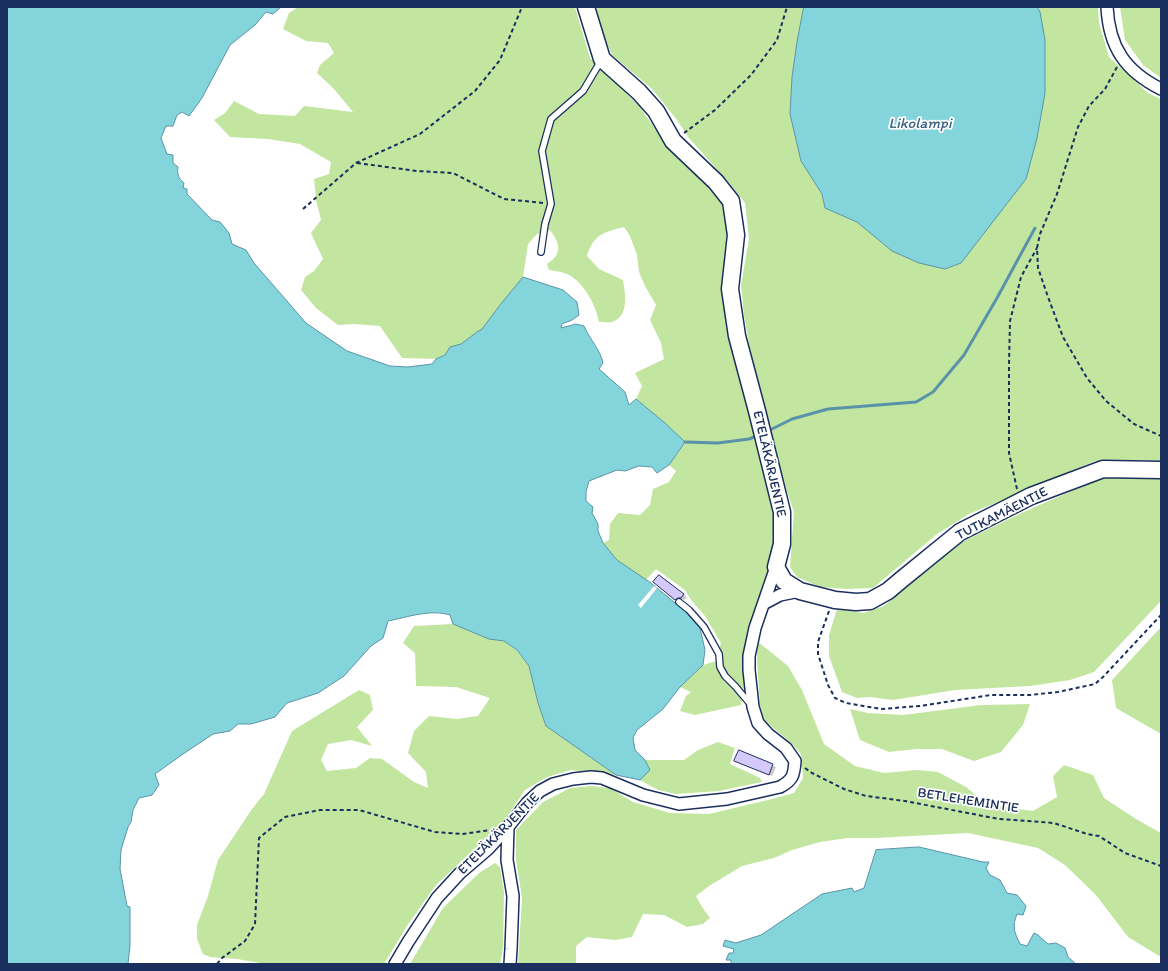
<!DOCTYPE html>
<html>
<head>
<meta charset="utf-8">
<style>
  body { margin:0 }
  #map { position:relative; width:1168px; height:971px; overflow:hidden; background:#fff; font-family:Itim,sans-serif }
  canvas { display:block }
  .frame { position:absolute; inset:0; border:8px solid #1b2f5e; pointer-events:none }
</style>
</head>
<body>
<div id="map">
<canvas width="1168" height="971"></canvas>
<div class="frame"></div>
</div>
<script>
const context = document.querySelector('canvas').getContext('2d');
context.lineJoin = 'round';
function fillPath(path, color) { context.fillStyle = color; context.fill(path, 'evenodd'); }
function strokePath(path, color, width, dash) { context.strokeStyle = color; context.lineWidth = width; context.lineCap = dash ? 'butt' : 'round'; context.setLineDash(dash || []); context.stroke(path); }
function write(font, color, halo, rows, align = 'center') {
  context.font = font + ' Itim,sans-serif'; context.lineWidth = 3.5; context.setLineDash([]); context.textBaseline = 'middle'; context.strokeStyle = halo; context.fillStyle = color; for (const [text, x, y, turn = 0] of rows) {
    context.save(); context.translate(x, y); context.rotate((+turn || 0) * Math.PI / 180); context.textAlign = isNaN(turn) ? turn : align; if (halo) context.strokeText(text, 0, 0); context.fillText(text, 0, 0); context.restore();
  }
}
fillPath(new Path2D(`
  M298,7h277l15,51 49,48 19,27 64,70 5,31 -4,55 51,220 1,38 -30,99 -1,40 -3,19 -46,10 -15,-4 6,-15 5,-4 -11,-5 23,-22 13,-4 5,-18 -16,-27 -14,-16 -6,-10 -29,-21 -10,11 -29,-20 -14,-17 6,-3 1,-16 8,-11 22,2 10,-10 3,-16 16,-7 7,-11 -7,-6 16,-23 -20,-19 -29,-24 6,-13 -7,-13 29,-14 -3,-16 -11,-23 6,-15 -11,-19 -6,-14 -2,-17 -7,-19 -6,-9c-20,5 -31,8 -37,29l12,13 24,11c2,13 7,36 -11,42 -4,1 -10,0 -13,0 -3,-17 -17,-44 -35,-49 -5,-2 -11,-2 -15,-3l-2,-6c16,-10 13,-21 3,-34l-13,4 -9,10 -5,33 -23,28 -18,25 -5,2 -16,12 -11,3 -5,8 -9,4 -34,-1 -22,-32 -26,-2 -16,1 -22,-17 -15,-18 4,-13 9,-6 9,-12 -12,-26 10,-13 -5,-20 -2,-21 15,-5 2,-12 -31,-18 -32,-5 -38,-2 -16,-17 11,-7 9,-12 25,13 36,2 9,-10 49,6 -19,-23 -17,-16 3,-8 14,-12 -6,-10 -22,-2 -23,-12 6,-16z
  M594,7h210l-7,35 -5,35 -2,37 11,47 21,33 3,14 32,14 30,25 60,-240h151l1,16 10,34 39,36 13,6v362l-38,-1 -28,1 -126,53 -32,20 -64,54 -26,1 -27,-2 -23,-10 -7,-10 4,-55 -13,-38 -28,-107 -9,-52 -3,-30 8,-46 -4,-36 -15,-19 -42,-47 -11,-17 -25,-31 -40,-34 -17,-39z
  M1120,7h41v71l-18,-13 -18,-25z
  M1121,475l40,3v123l-67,71 -24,8 -40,6 -75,4 -62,10 -23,-3 -13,1 -15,-6 -13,-36v-21l8,-26 27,4 20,-7 76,-63 59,-29 80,-35z
  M453,624l36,15 15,2 12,9 13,16 9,37 8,23 70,49 -45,-5 -24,7 -22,13 -20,30 -69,65 -29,41 -23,38h-118l-29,-5 -27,-2 -7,-3 -6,-15v-14l11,-29 10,-36 34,-51 12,-15 28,-63 67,-41 11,5 3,15 -16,17 15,19 -21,-6 -23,4 -7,16 6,11 29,-3 14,-10 12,1 32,23 14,6 -2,-16 -18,-19 6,-22 15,-15 28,3 21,-3 12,-18 -34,-11 -40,-1 -1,-33 -12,-10 11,-17z
  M1161,627v107l-45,-26 -4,-28z
  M757,641l31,25 14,24 22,54 31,22 29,7 33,-3 21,2 28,15 22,18 45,6 24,-14 -4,-21 11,-11 29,10 11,23 32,21 25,14v124l-33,-20 -32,-42 -31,-30 -27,-17 -70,-15 -93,5h-27l-28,4 -28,8 -18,8 -32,8 -33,20 -13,10 6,11 8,11 -7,6 -16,3 -23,-12 -21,-1 -11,23 -17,3 -28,-3 -11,9v18h-58l4,-66 -6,-38v-30l27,-28 27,-14 22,-2 18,2 23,14 37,11 39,1 63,-15 22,-6 9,-15 -2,-24 -11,-12 -26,-22 -4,-14 -3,-45z
  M1030,704l-7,21 -22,27 -27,9 -32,-12h-26l-27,3 -29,-12 -10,-31 18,4 35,2 78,-10z
  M718,742l17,6 -5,16 30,14 2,4 -43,9 -43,3 -18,-4 -18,-10 10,-10 -5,-10h39l14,-10z
  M495,863l5,4 4,25 -1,56 -3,16h-90l33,-56 36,-35z`), '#c2e6a0');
const water = new Path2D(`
  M7,7h274l-8,7 -7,-2 -11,13 -25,20 -28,53 -13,18 -7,-4 -5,3 -4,11h-7l-5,12 6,16 6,1v8l5,4c-1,7 0,11 6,16l-1,5 4,1v5l25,26 8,2 9,11 3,11 14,6 8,13 52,60 41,28 43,15 18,1 24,-3 4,-5 9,-4 5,-8 11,-3 16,-12 5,-3 18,-24 23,-28 40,13 14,12 2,13 -7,5 -10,4 -1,4 15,-4 8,2c6,14 16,23 19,37l-4,6 26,23 4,13 7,-6 29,24 20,19 -16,23 -12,8 -5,-6 -13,-1 -14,5 -8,-1 -28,11 -3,11v9l7,6 -1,6 6,11v7l5,12 14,17 34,23 35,29 14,16 5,22 -2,15 -23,22 -17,22 -26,21 -4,8 2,12 10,10 5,10 -10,10 -24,-5 -70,-49 -8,-23 -9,-37 -12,-16 -13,-9 -15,-2 -36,-15 -3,-9c-20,-6 -42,2 -62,6l-5,17 -12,8 -27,30 -26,17 -31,10 -12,14 -24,7h-13l-8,7 -17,3 -30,20 -28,20 4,11 -7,10 -13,3 -6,12 -2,12 -3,5 -7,23 -1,19 7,37 3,1v38l-2,19h-121z
  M804,7h233l3,5 5,28v53l-8,45 -11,41 -65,84 -16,6 -26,-6 -27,-12 -35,-29 -32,-14 -3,-14 -21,-33 -11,-47 2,-37 5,-35z
  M919,847l64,15h6l-3,6 4,7 10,5 7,13 10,2 9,11 -3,9 -6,-1c-5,13 -3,17 3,30l7,2 7,-13 4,2 10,9 8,-1 9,5 3,9 8,7h-345v-4h-5l3,-7h4l1,-4 -11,-3 2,-6 11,3 25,-8 61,-41 30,-6 2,4 10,-4 12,-38z`);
fillPath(water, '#84d5db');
strokePath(water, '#5a93a9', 1);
fillPath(new Path2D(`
  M654,586l3,2 -16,20 -3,-3z`), '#fff');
fillPath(new Path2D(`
  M662,578l25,19 -3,3 -2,-1 -3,2 -3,-2z
  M739,752l37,15 -4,9 -33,-13z`), '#0003');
strokePath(new Path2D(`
  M772,429l20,-10 36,-10 88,-7 17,-10 31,-37 33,-57 38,-70
  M685,442l33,1 31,-4 5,-2`), '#5a93a9', 3);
const building = new Path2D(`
  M659,575l25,19 -3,4h-3l-3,2 -22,-18z
  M739,750l34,14 -4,11 -35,-14z`);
fillPath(building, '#d5c9fc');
strokePath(building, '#1b2f5e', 1);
const lane = new Path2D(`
  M541,252l4,-28 6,-20 -9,-53 9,-32 32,-28 19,-32
  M679,602l10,8 15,17 15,27 1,13 5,9 10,10 17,20`);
const street = new Path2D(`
  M1107,7c2,40 18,64 54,82
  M765,603l15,-8 20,-4
  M508,827l-1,33 6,36 -2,53 -1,15
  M395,964l13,-22 29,-44 23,-25 28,-24 20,-22 19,-24 13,-12 13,-7 20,-5 18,-2 11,1 41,17 36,9 48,-5 53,-12c13,-7 14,-12 15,-26l-9,-13 -18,-14 -10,-11 -5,-16 -4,-37v-14l6,-28 21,-61`);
const secondary = new Path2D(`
  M586,7l16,52 37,33 17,19 17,30 43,41 15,19 5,34 -6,54 7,47 20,75 25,101v32l-6,23 8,14 16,10 35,9 21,2 14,-1 18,-10 13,-11 59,-48 71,-36 72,-27 58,1`);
strokePath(lane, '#1b2f5e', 8);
strokePath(street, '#1b2f5e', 14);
strokePath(secondary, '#1b2f5e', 19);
strokePath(new Path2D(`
  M1117,67l-12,22 -16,17 -11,21 -21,67 -17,40 -3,14 1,20 10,29 15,40 24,41 19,23 28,23 27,12
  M684,133l31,-23 36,-35 26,-35 10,-33
  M357,163l60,8 36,2 51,26 40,4
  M303,209l53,-46 64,-29 55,-43 25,-31 22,-53
  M1017,489l-8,-36v-89l1,-43 11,-44 16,-29
  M829,611l-11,31v12l10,31 7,13 11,5 35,6 39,-3 71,-11h39l28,-3 37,-8 8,-7 58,-62
  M805,768l7,5 32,16 22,7 39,5 94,18 55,4 33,11 12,2 26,17 36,13
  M217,964l5,-6 23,-17 10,-17 4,-86 26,-21 35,-7h39l76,22 27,2 29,-4`), '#1b2f5e', 2, [4, 3]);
strokePath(lane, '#fff', 5.5);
strokePath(street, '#fff', 11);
strokePath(secondary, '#fff', 16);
write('14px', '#1b2f5e', '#fff', [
  ["ETELÄKÄRJENTIE",769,464,77],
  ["TUTKAMÄENTIE",1002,514,-27],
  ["BETLEHEMINTIE",968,801,9],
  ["ETELÄKÄRJENTIE",499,834,-45]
]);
write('italic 15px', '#3a6184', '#fff', [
  ["Likolampi",920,124]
]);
</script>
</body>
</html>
